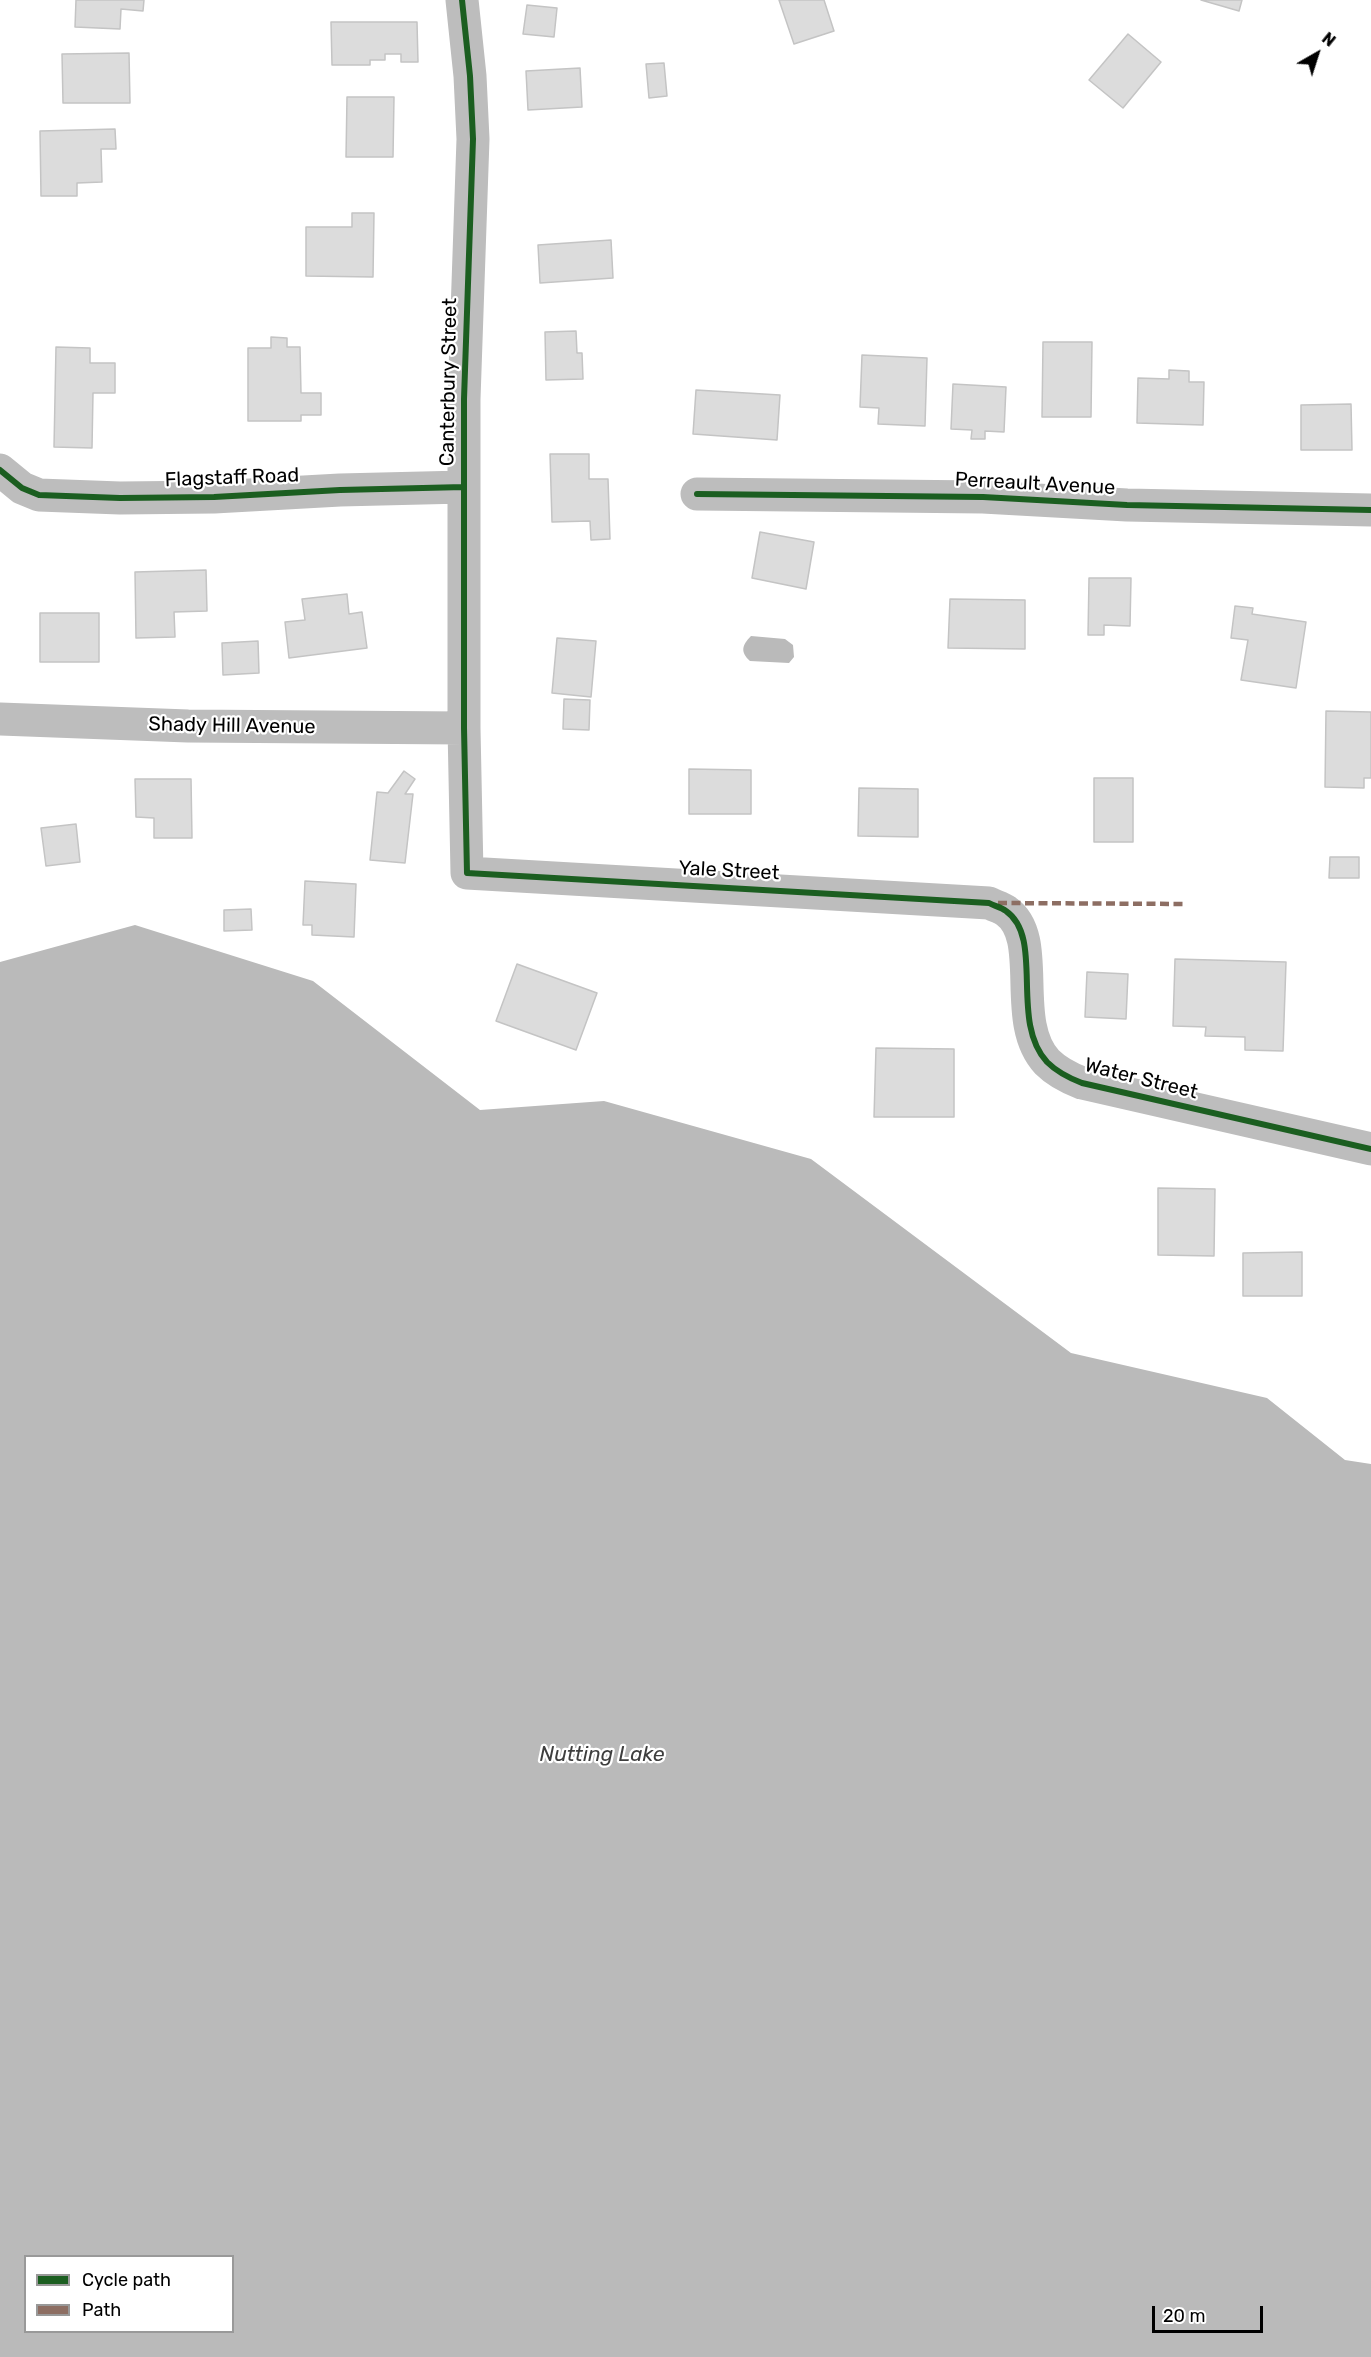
<!DOCTYPE html>
<html>
<head>
<meta charset="utf-8">
<style>
  body { margin:0 }
  #map { position:relative; width:1371px; height:2357px; overflow:hidden; background:#fff; font-family:Rubik,sans-serif }
  canvas { display:block }
  .legend { position:absolute; left:24px; top:2255px; width:210px; height:78px; box-sizing:border-box; background:#fff; border:2px solid #999; margin:0; padding:8px 10px; list-style:none; font-size:18px; color:#000 }
  .legend li { display:flex; align-items:center; gap:12px; height:30px }
  .legend b { width:30px; border:2px solid #999 }
  .north { position:absolute; left:1287px; top:24px; width:60px; height:60px; -webkit-text-stroke:4px #fff; paint-order:stroke; rotate:39deg; font-size:16px; font-weight:700; line-height:24px; text-align:center; color:#000 }
  .north::after { content:''; display:block; margin:auto; width:21px; height:27px; background:#000; clip-path:polygon(50% 0,100% 100%,50% 72%,0 100%) }
  .scale { position:absolute; left:1152px; top:2306px; width:111px; height:27px; box-sizing:border-box; border:3px solid #000; border-top:0; padding-left:8px; font-size:18px; line-height:21px; white-space:nowrap; color:#000; -webkit-text-stroke:4px #fff; paint-order:stroke }
</style>
</head>
<body>
<div id="map">
<canvas width="1371" height="2357"></canvas>
<ul class="legend">
<li><b style="height:8px;background:#1b5e20"></b>Cycle path</li>
<li><b style="height:8px;background:#8d6e63"></b>Path</li>
</ul>
<div class="north">N</div>
<div class="scale">20 m</div>
</div>
<script>
const context = document.querySelector('canvas').getContext('2d');
context.lineJoin = 'round';
function fillPath(path, color) { context.fillStyle = color; context.fill(path, 'evenodd'); }
function strokePath(path, color, width, dash) { context.strokeStyle = color; context.lineWidth = width; context.lineCap = dash ? 'butt' : 'round'; context.setLineDash(dash || []); context.stroke(path); }
function write(font, color, halo, rows, align = 'center') {
  context.font = font + ' Rubik,sans-serif'; context.lineWidth = 4.5; context.setLineDash([]); context.textBaseline = 'middle'; context.strokeStyle = halo; context.fillStyle = color; for (const [text, x, y, turn = 0] of rows) {
    context.save(); context.translate(x, y); context.rotate((+turn || 0) * Math.PI / 180); context.textAlign = isNaN(turn) ? turn : align; if (halo) context.strokeText(text, 0, 0); context.fillText(text, 0, 0); context.restore();
  }
}
fillPath(new Path2D(`
  M751,636l34,3 8,6 1,12 -5,6 -39,-2c-10,-9 -8,-16 1,-25z
  M135,925l178,56 167,129 124,-9 207,58 260,194 196,45 78,62 26,4v893h-1371v-1395zM232,2256v76h-206v-76z`), '#bababa');
const building = new Path2D(`
  M76,0h68l-1,11 -22,-2 -1,20 -45,-2z
  M779,0h45l10,31 -40,13z
  M1201,0h41l-3,11z
  M527,5l30,3 -3,29 -31,-3z
  M331,22h86l1,40h-17v-8h-16v6h-15v5h-38z
  M1128,34l33,28 -38,46 -34,-28z
  M129,53l1,50h-67l-1,-49z
  M664,63l3,33 -18,2 -3,-34z
  M580,68l2,39 -54,3 -2,-39z
  M347,97h47l-1,60h-47z
  M115,129l1,20h-15l1,33 -25,1v13h-36l-1,-65z
  M352,213h22l-1,64 -67,-1v-49h46z
  M611,240l2,38 -73,5 -2,-38z
  M576,331l1,22h5l1,26 -37,1 -1,-48z
  M271,337l16,1v9h13l1,46h20v22h-20v6h-53v-73h23z
  M1043,342h49l-1,75h-49z
  M56,347l34,1v15h25v30h-22l-1,55 -38,-1z
  M862,355l65,3 -2,68 -47,-2 1,-16 -19,-1z
  M1169,370l20,1v11h15l-1,43 -66,-2 1,-45 31,1z
  M953,384l53,3 -2,45 -19,-1v8h-14l1,-9 -21,-1z
  M696,390l84,5 -3,45 -84,-6z
  M1351,404l1,46h-51v-45z
  M550,454h39v25h19l2,60 -19,1 -1,-19 -38,1z
  M760,532l54,10 -8,47 -54,-11z
  M206,570l1,41 -33,1 1,25 -39,1 -1,-66z
  M1089,578h42l-1,48 -26,-1v10h-16z
  M347,594l2,20 13,-2 5,36 -78,10 -4,-36 20,-2 -3,-21z
  M950,599l75,1v49l-77,-1z
  M1235,606l18,2 -1,6 54,8 -10,66 -55,-8 7,-40 -17,-2z
  M40,613h59v49h-59z
  M557,638l39,3 -5,56 -39,-4z
  M258,641l1,32 -36,2 -1,-32z
  M564,699l26,1 -1,30 -26,-1z
  M1326,711l45,1v66h-7v10l-39,-1z
  M689,769l62,1v44h-62z
  M404,771l11,8 -10,15h8l-8,69 -35,-3 7,-68 11,1z
  M1094,778h39v64h-39z
  M135,779h56l1,59h-38v-20l-18,-1z
  M859,788l59,1v48l-60,-1z
  M76,824l4,38 -34,4 -5,-38z
  M1330,857h29v21h-30z
  M305,881l51,3 -2,53 -42,-2v-10h-9z
  M251,909l1,21 -28,1v-21z
  M1175,959l111,3 -3,89 -38,-1v-13l-40,-1 1,-9 -33,-1z
  M517,964l80,29 -21,57 -80,-29z
  M1087,972l41,2 -2,45 -41,-2z
  M876,1048l78,1v68h-80z
  M1158,1188l57,1 -1,67 -56,-1z
  M1302,1252v44h-59v-43z`);
fillPath(building, '#dcdcdc');
strokePath(building, '#c4c4c4', 1.5);
strokePath(new Path2D(`
  M462,0l8,76 3,63 -9,260v329l3,145 522,30c5,3 12,4 17,8 39,27 3,110 41,151 10,10 22,16 35,21l289,66
  M0,470l22,18 17,7 81,3 94,-1 126,-7 124,-3
  M697,494l286,3 144,8 244,5
  M0,719l188,7 276,2`), '#bdbdbd', 33);
strokePath(new Path2D(`
  M998,903l188,1`), '#8d6e63', 4.5, [9, 4.5]);
strokePath(new Path2D(`
  M462,0l8,76 3,63 -9,260v329l3,145 522,30c5,3 12,4 17,8 39,27 3,110 41,151 10,10 22,16 35,21l289,66
  M0,470l22,18 17,7 81,3 94,-1 126,-7 124,-3
  M697,494l286,3 144,8 244,5`), '#1b5e20', 6);
write('20px', '#000', '#fff', [
  ["Canterbury Street",449,382,-89],
  ["Flagstaff Road",232,478,-2],
  ["Perreault Avenue",1035,484,3],
  ["Shady Hill Avenue",232,726,1],
  ["Yale Street",729,871,3],
  ["Water Street",1141,1079,14]
]);
write('italic 21px', '#3e3e3e', '#fff', [
  ["Nutting Lake",602,1755]
]);
</script>
</body>
</html>
